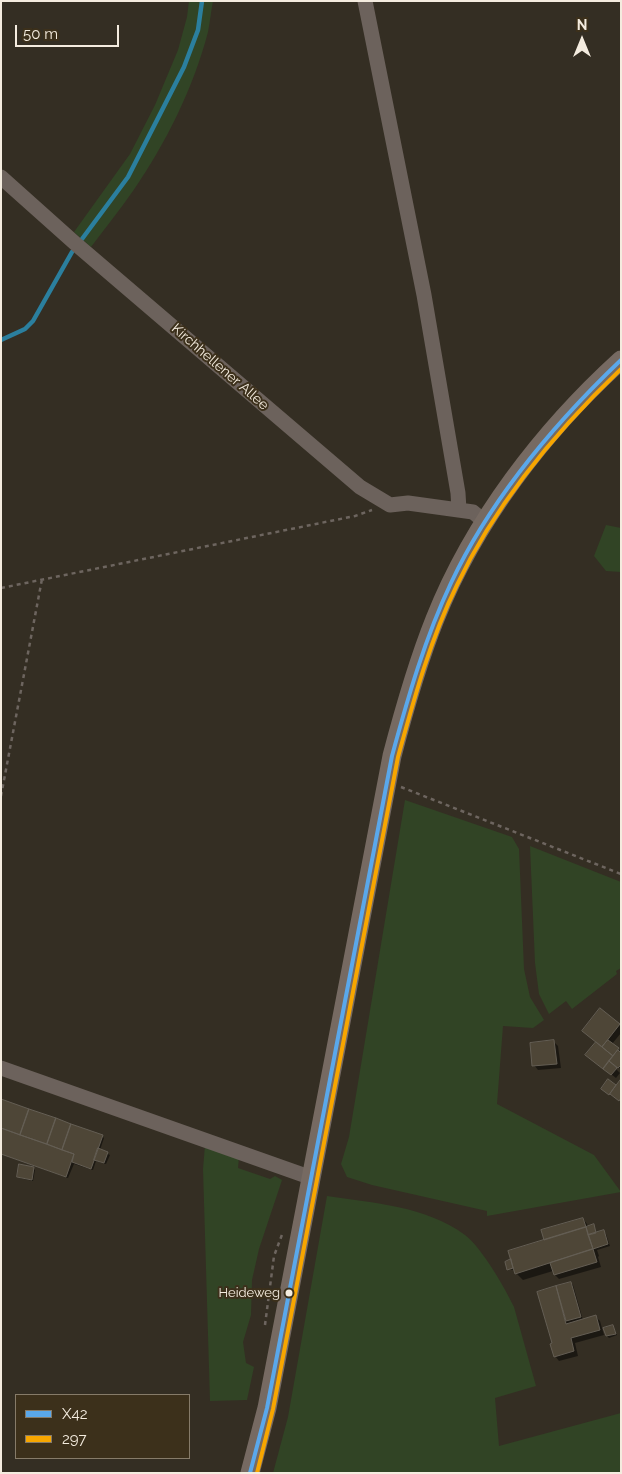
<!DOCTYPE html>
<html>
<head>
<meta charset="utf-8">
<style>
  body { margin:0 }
  #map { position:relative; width:622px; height:1474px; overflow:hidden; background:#342e23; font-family:Raleway,sans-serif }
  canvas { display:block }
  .frame { position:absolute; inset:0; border:2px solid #f4ecdf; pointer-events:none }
  .legend { position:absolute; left:15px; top:1394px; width:175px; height:65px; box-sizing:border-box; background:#3c301b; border:1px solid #867b69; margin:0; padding:6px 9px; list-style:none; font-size:15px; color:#f4ecdf }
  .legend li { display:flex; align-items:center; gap:10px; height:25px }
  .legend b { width:25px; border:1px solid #867b69 }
  .north { position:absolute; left:557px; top:15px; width:50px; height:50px; -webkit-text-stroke:4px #3c301b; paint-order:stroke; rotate:0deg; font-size:14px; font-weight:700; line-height:20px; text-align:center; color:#f4ecdf }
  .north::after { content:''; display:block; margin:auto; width:18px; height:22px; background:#f4ecdf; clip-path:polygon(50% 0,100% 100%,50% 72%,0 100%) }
  .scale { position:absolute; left:15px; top:25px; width:104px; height:22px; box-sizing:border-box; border:2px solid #f4ecdf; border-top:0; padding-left:6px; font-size:15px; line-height:18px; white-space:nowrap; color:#f4ecdf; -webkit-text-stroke:4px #3c301b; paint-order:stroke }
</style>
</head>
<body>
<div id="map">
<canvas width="622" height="1474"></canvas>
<div class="frame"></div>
<ul class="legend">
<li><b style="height:6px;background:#5aa8eb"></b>X42</li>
<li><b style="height:6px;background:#f7a600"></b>297</li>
</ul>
<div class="north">N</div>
<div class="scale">50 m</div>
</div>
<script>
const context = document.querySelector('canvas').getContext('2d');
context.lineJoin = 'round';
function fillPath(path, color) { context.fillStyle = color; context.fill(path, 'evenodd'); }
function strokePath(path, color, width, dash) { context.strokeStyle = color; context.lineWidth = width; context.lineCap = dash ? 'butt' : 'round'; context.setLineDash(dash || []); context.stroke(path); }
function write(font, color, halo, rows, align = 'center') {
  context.font = font + ' Raleway,sans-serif'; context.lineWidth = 4; context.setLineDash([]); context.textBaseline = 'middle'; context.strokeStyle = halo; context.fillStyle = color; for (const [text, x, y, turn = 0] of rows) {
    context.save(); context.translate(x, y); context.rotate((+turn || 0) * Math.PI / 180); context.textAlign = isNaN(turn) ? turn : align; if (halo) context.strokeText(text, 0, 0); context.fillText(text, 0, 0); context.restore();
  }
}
fillPath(new Path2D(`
  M189,1h24c-2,10 -3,21 -5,31 -15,57 -42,111 -75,159 -13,19 -28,37 -42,56l-17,-15 56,-78 25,-49 23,-55 9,-33z
  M606,525l15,3v44l-15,-1 -12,-15z
  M405,800l107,37 7,12 5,120 6,28 14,23 -11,8 -30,-2 -6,78 97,51 27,37 -134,24v-5l-115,-26 -25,-8 -6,-13 8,-27z
  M530,846l91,36v86l-5,3 1,3 -45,35 -6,-8 -17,13 -10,-20 -4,-31z
  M205,1145l34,12 -1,11 32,11 5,-3 7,4 -23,69 -7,31 -1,35 -8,27 3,21 8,4 -7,33 -37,1 -7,-232z
  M327,1196c46,7 99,10 138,39 17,13 40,53 49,72l22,79 -41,12 4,48 122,-33v60h-348l15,-56z`), '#314425');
fillPath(new Path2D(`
  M600,1010l21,16v7l-9,11 8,7 -1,2 2,1v15l-7,-4 -1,1 7,7 -4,5 -24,-19 5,-17z
  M554,1042l4,4 3,22 -23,2 -4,-5z
  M1,1100l101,36 2,2 -4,12 10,5 -4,9 -10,-3 -3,9 -19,-6 -6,14 -67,-24z
  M33,1168l2,2 -2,11 -13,-3 -2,-2z
  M583,1219l4,5 1,3 5,-1 4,8 7,-2 2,2 4,12 -13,4 2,6 -1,1 3,10 -42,12 -4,-4 -2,-4 -30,9 -7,-7 -1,-3h-5l9,-3v-2l-11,3 38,-27z
  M571,1283l2,2 10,35 13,-3 4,4 4,14 -29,8 3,13 -19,5 -4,-5 -1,-12 -15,-51z
  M613,1326l4,9 -8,3 -2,-2z`), '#0007');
strokePath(new Path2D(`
  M82,239l46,-62 56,-110 14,-37 4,-29
  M1,340l24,-11 8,-8 39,-69`), '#2b7f9e', 4.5);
const building = new Path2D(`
  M600,1008l20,16 -18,23 -20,-16z
  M554,1040l3,24 -25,2 -2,-23z
  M608,1040l11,8 -6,8 -11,-9z
  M596,1042l17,14 -10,13 -18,-14z
  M618,1050l3,3v12l-3,3 -9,-7z
  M609,1061l8,7 -6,7 -8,-6z
  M608,1079l8,6 -7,10 -8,-6z
  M621,1079v19l-2,3 -9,-7z
  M1,1099l28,10 -9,26 -19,-7z
  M29,1109l27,9 -9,26 -27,-9z
  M56,1118l15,6 -9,26 -15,-6z
  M71,1124l32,11 -12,34 -19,-7 2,-8 -12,-4z
  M1,1128l73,26 -8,23 -65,-23z
  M98,1148l10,4 -4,11 -10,-3z
  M19,1164l15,3 -2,13 -15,-3z
  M583,1218l3,9 -42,13 -3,-10z
  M594,1224l2,9 -8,2 -2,-8z
  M586,1227l7,22 -78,25 -7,-23z
  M604,1230l4,14 -15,5 -5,-14z
  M593,1249l4,13 -43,13 -4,-12z
  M511,1259l2,9 -6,2 -2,-8z
  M571,1282l10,35 -15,4 -10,-35z
  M556,1286l10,38 30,-9 4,15 -29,8 3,13 -20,6 -4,-13 2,-1 -15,-51z
  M613,1325l3,9 -10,2 -3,-8z`);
fillPath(building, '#4e4637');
strokePath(building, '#645e54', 1);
strokePath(new Path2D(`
  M1,588l354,-72 17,-6
  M401,787l220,87
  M1,796l41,-217
  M265,1325l9,-69 9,-24`), '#6d655f', 2.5, [4, 4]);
strokePath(new Path2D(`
  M365,1l59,294 34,198 1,17
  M1,177l76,68 283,242 30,18 18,-2 65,9 12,10
  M1,1068l311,110`), '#6c625c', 15);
strokePath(new Path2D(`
  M250,1473l17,-65 125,-652c12,-46 25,-92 43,-137 39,-98 108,-188 186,-259`), '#766a62', 19);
strokePath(new Path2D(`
  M250,1473l17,-65 125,-652c16,-59 33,-118 59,-173 40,-85 102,-158 170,-223`), '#5aa8eb', 4);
strokePath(new Path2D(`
  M257,1473l16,-64 125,-652c16,-58 32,-117 59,-172 39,-82 98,-153 164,-216`), '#f7a600', 4);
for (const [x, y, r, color] of [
  [289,1293,4.5,"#f4ecdf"]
]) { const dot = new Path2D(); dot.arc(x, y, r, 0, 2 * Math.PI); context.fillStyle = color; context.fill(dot); strokePath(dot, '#3c301b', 2); }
write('13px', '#f4ecdf', '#3c301b', [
  ["Heideweg",280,1293]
], 'right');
write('14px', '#f4ecdf', '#3c301b', [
  ["Kirchhellener Allee",220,367,41]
]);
</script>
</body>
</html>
